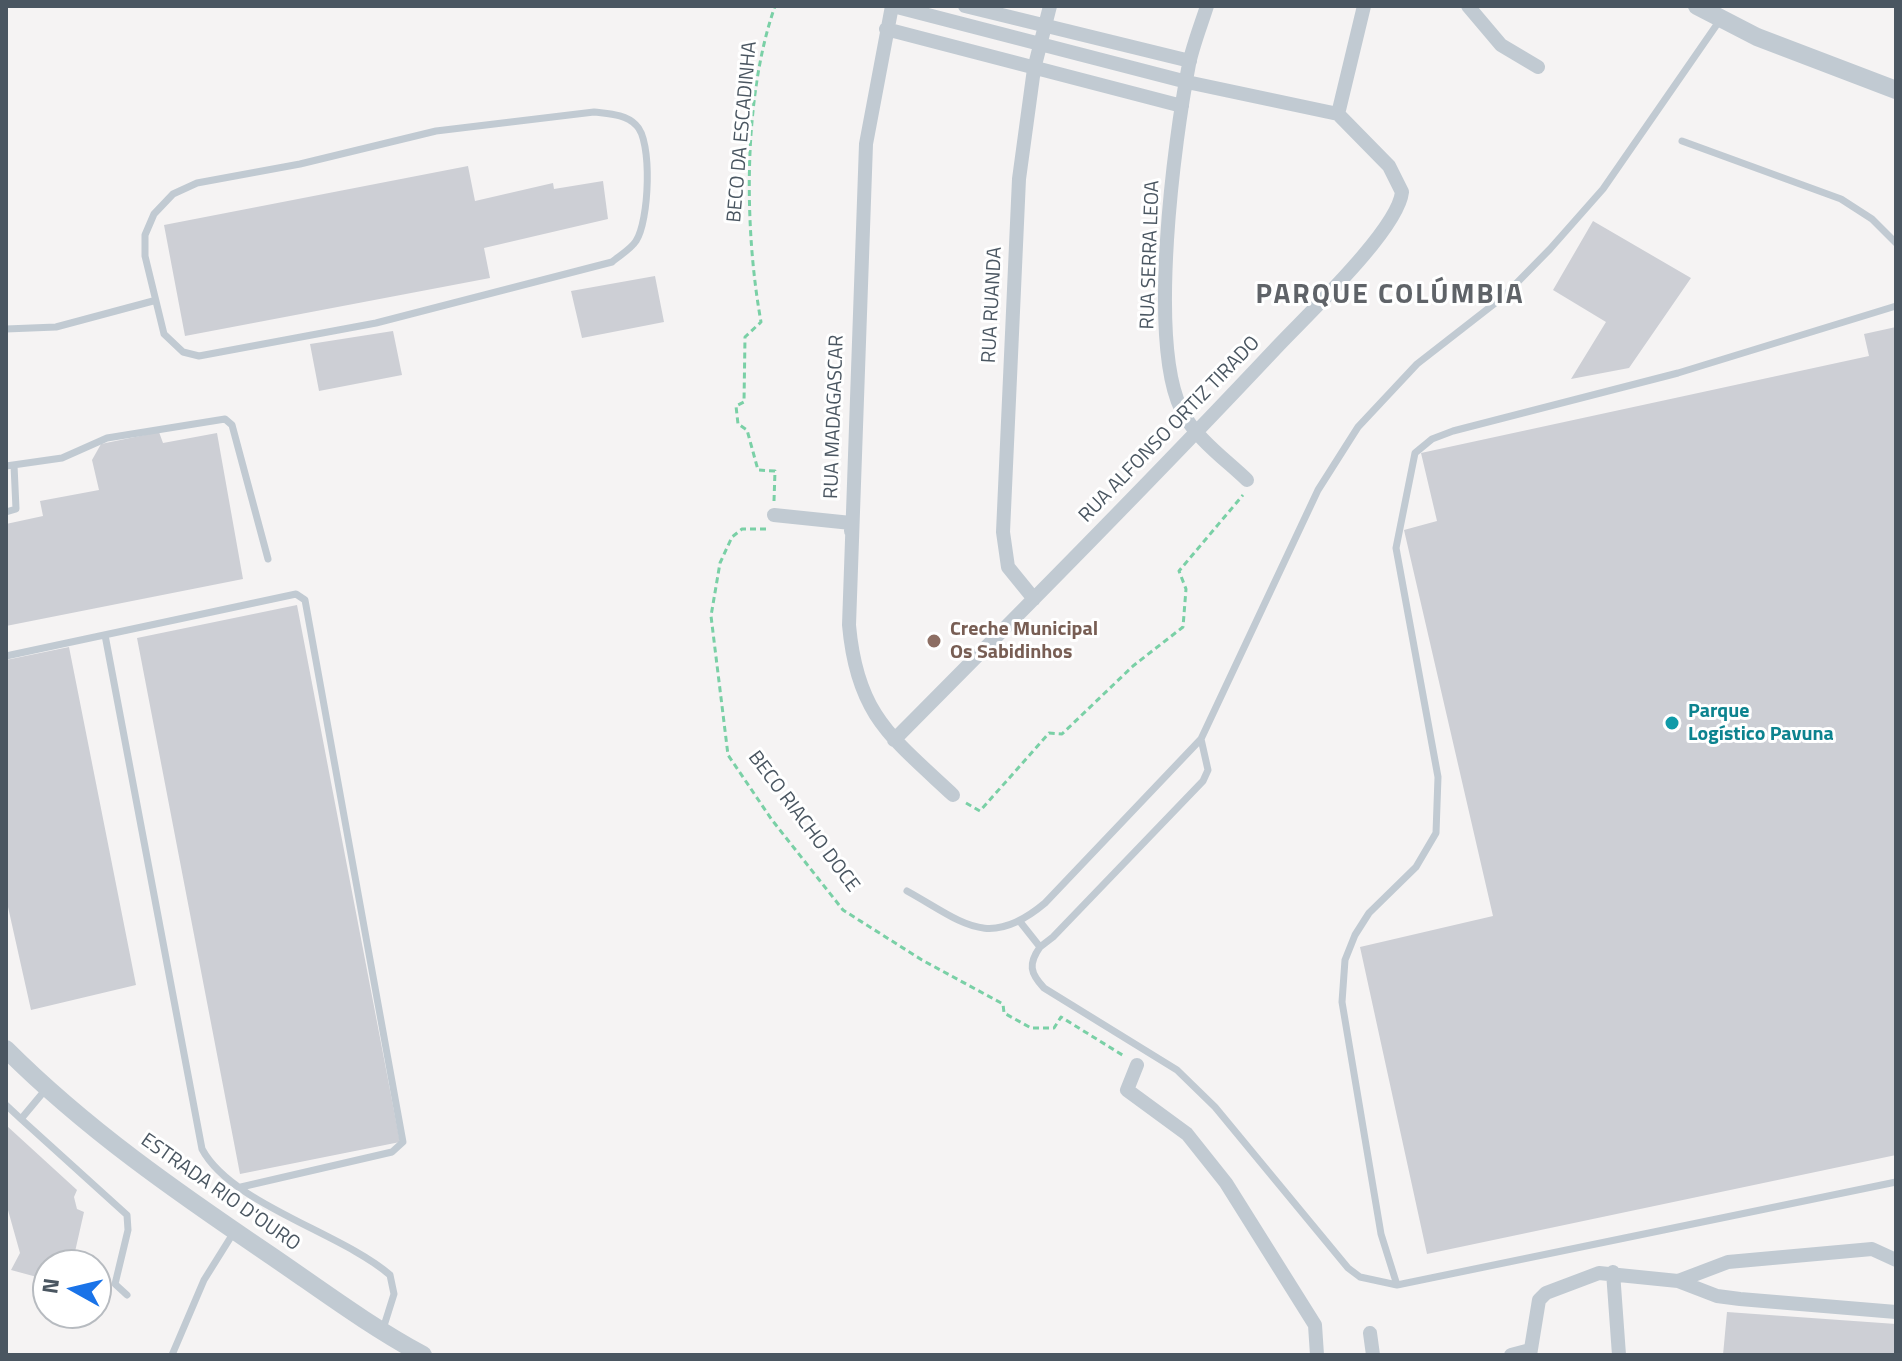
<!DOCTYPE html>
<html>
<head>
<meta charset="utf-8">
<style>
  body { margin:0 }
  #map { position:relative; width:1902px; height:1361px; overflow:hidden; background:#f5f3f3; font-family:"Titillium Web",sans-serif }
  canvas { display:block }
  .frame { position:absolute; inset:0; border:8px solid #4a5661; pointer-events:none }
  .north { position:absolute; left:32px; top:1249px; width:80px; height:80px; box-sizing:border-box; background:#fff; border:2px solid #b7bbc0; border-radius:50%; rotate:278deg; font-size:22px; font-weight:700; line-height:32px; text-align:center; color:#4a5661 }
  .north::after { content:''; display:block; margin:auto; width:28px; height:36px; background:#1a73e8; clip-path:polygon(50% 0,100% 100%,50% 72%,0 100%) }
</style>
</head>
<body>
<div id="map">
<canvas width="1902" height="1361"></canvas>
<div class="frame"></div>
<div class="north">N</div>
</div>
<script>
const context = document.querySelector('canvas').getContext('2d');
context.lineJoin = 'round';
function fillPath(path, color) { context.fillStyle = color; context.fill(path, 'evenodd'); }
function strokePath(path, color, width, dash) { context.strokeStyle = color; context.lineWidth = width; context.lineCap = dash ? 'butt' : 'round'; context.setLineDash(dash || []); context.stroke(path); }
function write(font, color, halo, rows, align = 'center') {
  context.font = font + ' "Titillium Web",sans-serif'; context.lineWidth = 6; context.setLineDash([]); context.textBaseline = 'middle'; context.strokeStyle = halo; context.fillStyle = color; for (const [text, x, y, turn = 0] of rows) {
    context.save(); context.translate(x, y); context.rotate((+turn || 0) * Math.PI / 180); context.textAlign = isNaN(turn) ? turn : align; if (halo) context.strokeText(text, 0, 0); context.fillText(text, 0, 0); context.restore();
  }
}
fillPath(new Path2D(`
  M468,166l7,35 78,-18 1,6 49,-8 5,38 -124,29 6,30 -305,58 -21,-111z
  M1593,221l98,57 -62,90 -58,11 35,-57 -53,-32z
  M655,276l9,46 -82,16 -11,-47z
  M1896,327v828l-469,99 -67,-307 133,-31 -89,-386 33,-9 -16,-68 448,-97 -5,-22z
  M393,331l9,44 -83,16 -9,-47z
  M159,432l4,11 54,-10 26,146 -237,47v-102l37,-8 -3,-15 59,-11 -7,-30 9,-16z
  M297,605l103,537 -160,32 -103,-536z
  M69,647l67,338 -105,25 -25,-112v-238z
  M7,1126l70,64 -3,7 3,12 7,3 -12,53h-24v15l-37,-10 9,-17 -14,-50z
  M1727,1312l169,12v31h-173z`), '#cdcfd5');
strokePath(new Path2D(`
  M774,501l1,-30 -17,-1 -11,-40 -9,-6 -2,-18 8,-4 1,-65 16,-15c-17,-94 -18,-225 14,-316
  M766,529h-24l-10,8 -12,26 -9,53 17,139 44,65 71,90 79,50 81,44 1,9 27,15h23l7,-11 63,39
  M966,803l14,8 69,-78 13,1 71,-68 50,-39 3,-38 -7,-18 64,-76`), '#7ad0a6', 3, [6, 4]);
strokePath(new Path2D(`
  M594,112c15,2 31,2 42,13 17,15 13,97 0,116 -5,8 -17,15 -24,21l-236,61 -177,33 -16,-4 -19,-18 -19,-78v-21l9,-21 19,-20 24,-11 103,-19 136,-33z
  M1682,141l159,58 31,20 24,24
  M1896,306l-218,67 -225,58 -21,8 -17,14 -19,95 42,229 -2,56 -20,34 -47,46 -14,22 -10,25 -3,42 39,232 16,51 499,-103
  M6,329l50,-2 97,-26
  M6,466l56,-8 45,-20 118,-19 7,6 36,134
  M6,512l10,-3 -2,-44
  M105,635l97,514c29,55 140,84 188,126l4,19 -11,35
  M6,656l290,-62 9,6 98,542 -11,10 -151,35
  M907,891c56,31 81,60 138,12l156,-164 117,-249 40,-63 59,-63 86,-67 47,-48 53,-60 117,-169
  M1021,923l19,24 13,-10 150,-156 5,-11 -7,-31
  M1040,947c-12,17 -10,26 4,41l133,82 38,37 133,161 12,9 37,8
  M46,1089l-25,30 106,96 1,15 -13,54 12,11
  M6,1105l15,14
  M172,1355l32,-75 30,-48`), '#c1cad2', 7);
strokePath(new Path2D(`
  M892,6l-26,138 -17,481c8,90 42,112 104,170
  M893,6l294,76 151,32 51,52 13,26c-4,38 -96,124 -125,155 -125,133 -254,263 -383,393
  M965,6l225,55
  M1207,6c-6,19 -14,39 -18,58 -15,78 -41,276 -8,345 13,28 44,50 66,71
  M1468,6l33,39 37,22
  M886,29l296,77
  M1338,114l26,-108
  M774,515l77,8v8
  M1034,599l-26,-32 -5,-35 16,-353 15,-110 16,-63
  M1137,1065l-10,25 60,44 39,49 89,142 2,30
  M1613,1272l6,83
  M1678,1281l50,-19 144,-13 24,11
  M1370,1333l3,22
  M1511,1355l19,-5
  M1530,1355l9,-55 7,-7 53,-20 79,8 39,15 23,3 156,13`), '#c1cad2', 14);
strokePath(new Path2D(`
  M1697,6l60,31 139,53
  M6,1049c80,80 171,143 264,206 50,34 99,71 153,100`), '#c1cad2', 18);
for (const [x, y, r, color] of [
  [934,641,8,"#8d6e63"],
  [1672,723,8,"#0f9aa8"]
]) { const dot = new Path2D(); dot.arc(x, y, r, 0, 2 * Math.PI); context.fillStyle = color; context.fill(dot); strokePath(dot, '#fff', 3); }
write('20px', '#4a5661', '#fff', [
  ["BECO DA ESCADINHA",743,132,-85],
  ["RUA SERRA LEOA",1151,255,-88],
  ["RUA RUANDA",993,305,-87],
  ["RUA MADAGASCAR",835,417,-88],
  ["RUA ALFONSO ORTIZ TIRADO",1170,430,-46],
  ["BECO RIACHO DOCE",803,822,53],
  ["ESTRADA RIO D'OURO",220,1193,35]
]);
write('bold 20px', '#785e54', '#fff', [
  ["Creche Municipal",950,630],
  ["Os Sabidinhos",950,653]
], 'left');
write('bold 20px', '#0d838f', '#fff', [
  ["Parque",1688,712],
  ["Logístico Pavuna",1688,735]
], 'left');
context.letterSpacing = '2px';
write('bold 28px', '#5f6368', '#fff', [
  ["PARQUE COLÚMBIA",1390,296]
]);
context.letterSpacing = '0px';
</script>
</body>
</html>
